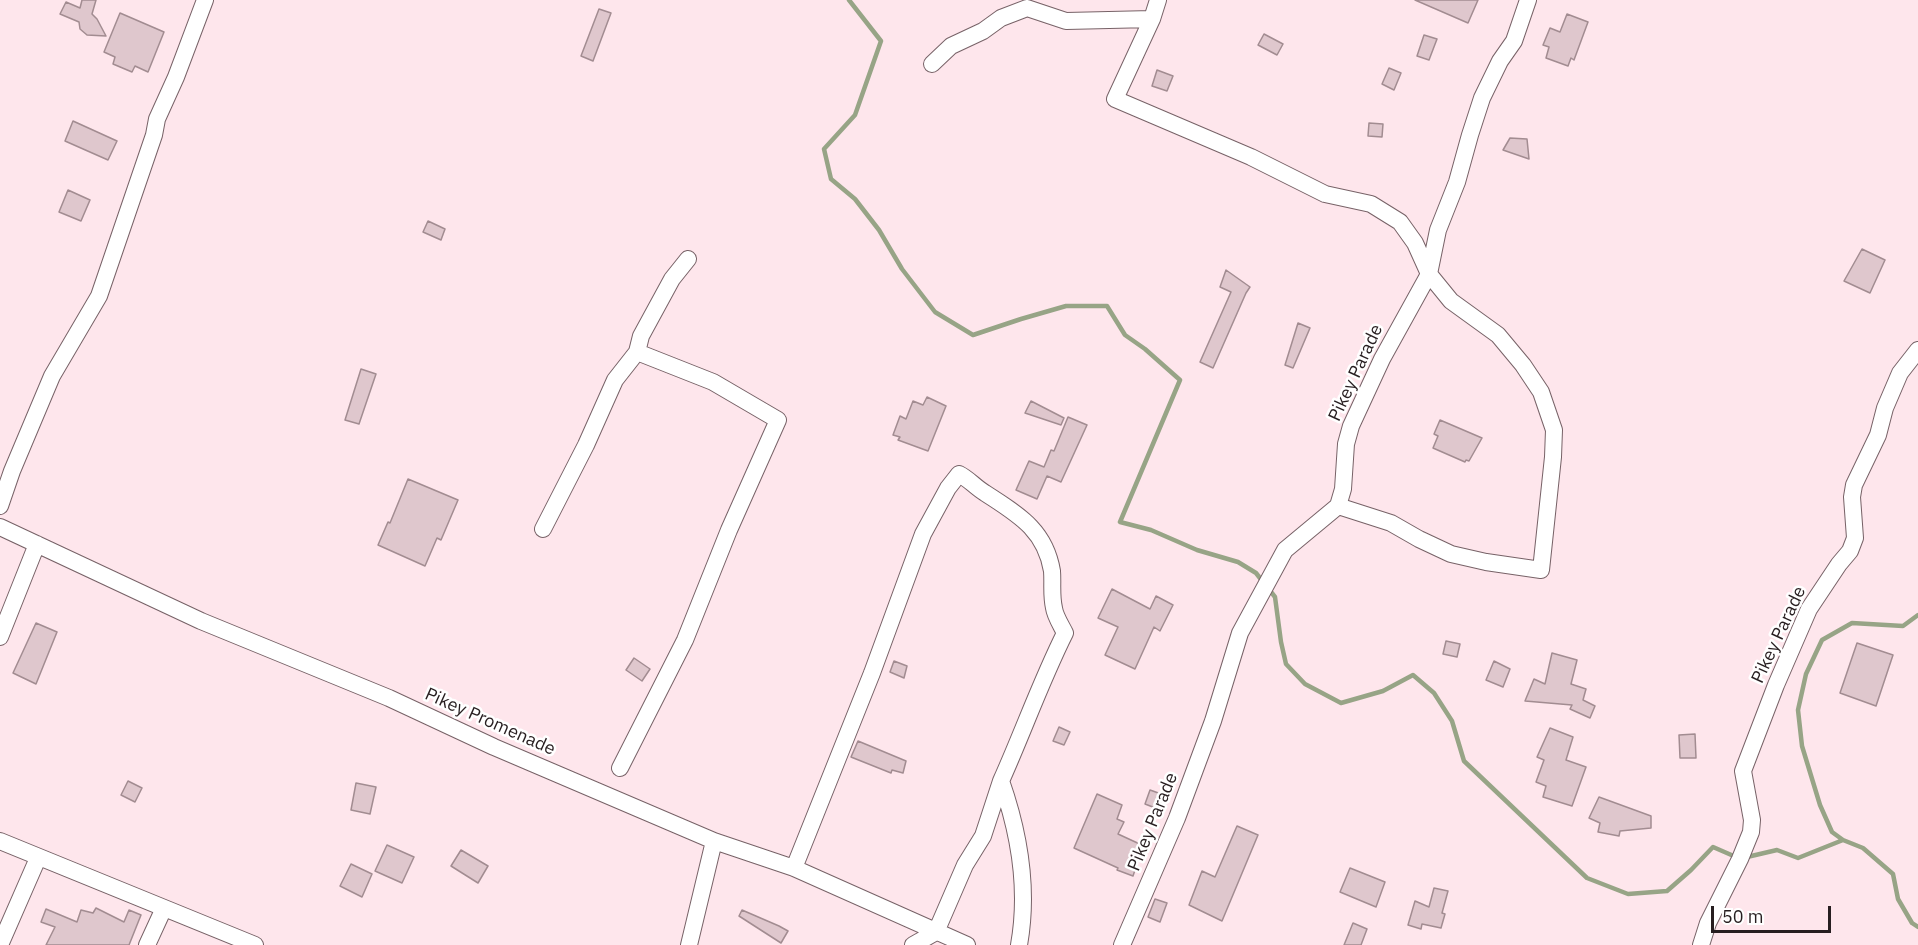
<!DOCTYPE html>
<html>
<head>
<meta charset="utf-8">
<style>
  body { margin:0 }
  #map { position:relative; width:1918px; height:945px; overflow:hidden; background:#fee6ec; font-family:"IBM Plex Sans",sans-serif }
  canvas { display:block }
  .scale { position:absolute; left:1711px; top:906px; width:120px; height:27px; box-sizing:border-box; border:3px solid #271e20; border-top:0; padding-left:8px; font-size:18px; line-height:21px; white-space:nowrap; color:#271e20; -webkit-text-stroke:4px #fff; paint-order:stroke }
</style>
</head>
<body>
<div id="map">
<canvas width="1918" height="945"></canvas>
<div class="scale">50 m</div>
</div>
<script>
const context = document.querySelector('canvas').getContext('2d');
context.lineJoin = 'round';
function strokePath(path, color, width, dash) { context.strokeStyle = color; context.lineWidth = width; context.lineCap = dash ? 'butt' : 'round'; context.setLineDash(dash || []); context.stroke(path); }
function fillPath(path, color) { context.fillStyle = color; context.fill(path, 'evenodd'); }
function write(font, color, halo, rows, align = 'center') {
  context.font = font + ' "IBM Plex Sans",sans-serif'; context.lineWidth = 5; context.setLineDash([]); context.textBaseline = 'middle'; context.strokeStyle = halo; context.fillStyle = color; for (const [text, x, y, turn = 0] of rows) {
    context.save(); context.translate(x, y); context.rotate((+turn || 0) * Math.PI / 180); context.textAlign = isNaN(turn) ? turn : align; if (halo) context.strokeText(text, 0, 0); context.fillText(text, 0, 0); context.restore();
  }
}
strokePath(new Path2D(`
  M849,0l32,41 -26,74 -31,34 7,30 24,20 24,31 23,39 33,43 38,23 48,-16 45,-13h41l18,29 20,14 35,31 -60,142 31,8 46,20 41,12 18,11 7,9
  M1268,588l7,9 6,45 5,22 19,20 36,19 42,-12 30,-16 21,18 18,28 12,40 123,117 41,16 39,-3 24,-21 22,-23 23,10
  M1918,615l-15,11 -51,-3 -30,17 -16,34 -8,36 4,36 18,59 12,27 11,8 20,8 30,26 5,25 14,24 6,4
  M1747,857l30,-7 21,8 45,-18`), '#97a486', 4.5);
const building = new Path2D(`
  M82,0h14l-4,14 5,5 9,17 -19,-1 -7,-6 -1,-7 -19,-8 6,-12 14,6z
  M1415,0h63l-10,23z
  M599,9l12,4 -18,48 -12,-5z
  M120,13l44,19 -16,40 -13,-6 -3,6 -19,-8 2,-7 -11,-5z
  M1567,14l21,8 -14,38 -3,-2 -3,8 -22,-8 3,-11 -6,-2 7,-17 10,4z
  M1264,34l19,10 -6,11 -19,-10z
  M1424,35l13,4 -8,21 -12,-4z
  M1389,68l12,5 -7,17 -12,-6z
  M1157,70l16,6 -6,15 -15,-5z
  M73,121l44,20 -9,19 -43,-19z
  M1369,123l14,1 -1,13 -14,-1z
  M1510,138l17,1 2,20 -26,-9z
  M68,190l22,10 -9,21 -22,-9z
  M428,221l17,8 -4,11 -18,-8z
  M1862,249l23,11 -15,33 -26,-12z
  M1226,270l24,17 -4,6 -33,75 -13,-6 31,-70 -11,-5z
  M1298,323l12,5 -17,40 -8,-3z
  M361,369l15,5 -17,50 -14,-4z
  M927,397l19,9 -18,45 -30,-11 2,-3 -7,-2 7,-19 6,3 7,-18 10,4z
  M1031,401l33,17 -3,7 -36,-12z
  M1068,417l19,8 -26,57 -14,-6 -10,23 -21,-9 13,-29 15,6 7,-17 3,1z
  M1440,420l42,18 -13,23 -3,-1 -1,2 -32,-14 5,-12 -4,-2z
  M408,479l50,21 -17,40 -4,-2 -12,28 -47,-21 10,-23 2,1z
  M1112,589l38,20 6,-13 17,9 -13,26 -6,-4 -19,42 -30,-14 13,-28 -20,-9z
  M36,623l21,9 -21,52 -23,-11z
  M1446,641l14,3 -3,13 -14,-3z
  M1857,643l36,12 -17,51 -36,-13z
  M1552,653l25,7 -6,24 15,5 -3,11 12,6 -5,12 -20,-9 2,-4 -47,-4 9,-22 11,5z
  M634,658l16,11 -8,12 -16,-11z
  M894,661l13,5 -3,12 -14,-6z
  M1494,661l16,8 -7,18 -17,-7z
  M1059,727l11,5 -6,13 -11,-4z
  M1550,728l23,9 -7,23 20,7 -14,39 -29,-9 3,-11 -10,-4 8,-22 -7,-3z
  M1695,734l1,24h-16l-1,-23z
  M858,741l48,20 -3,12 -11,-3 -1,3 -40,-16z
  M128,781l14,7 -7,14 -14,-7z
  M356,783l20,4 -6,27 -19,-4z
  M1150,790l14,5 -6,14 -13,-5z
  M1097,794l25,11 -5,14 7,3 -6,12 26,12 -8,18h1l-4,12 -16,-6 1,-2 -44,-20z
  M1599,797l52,19v12l-31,3 -1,5 -21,-4 2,-9 -11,-5z
  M1237,826l21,9 -36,86 -33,-16 13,-34 13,6z
  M387,845l27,12 -12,26 -27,-12z
  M461,850l27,16 -10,17 -27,-17z
  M351,864l21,10 -10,23 -22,-11z
  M1350,868l35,14 -9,25 -36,-15z
  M1434,888l14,3 -6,22 3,1 -4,14 -19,-4 -1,5 -13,-4 7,-24 14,6z
  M1155,899l12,4 -7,19 -12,-5z
  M96,908l28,14 5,-12 12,5 -12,30h-83l9,-18 -14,-5 5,-13 31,13 4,-12 12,3z
  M742,910l37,16 9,5 -7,12 -42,-27z
  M1353,923l14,6 -6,16h-17z`);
fillPath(building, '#dfc7cd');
strokePath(building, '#a28c91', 1.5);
const minor = new Path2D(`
  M1158,0l-6,19 -37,80 136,58 74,37 46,10 29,18 15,21 14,31 22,27 47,34 25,30 18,27 13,38 -1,27 -12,113 -55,-8 -35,-8 -32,-15 -28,-16 -53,-17
  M932,64l19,-18 32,-15 18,-13 26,-10 39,13 86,-2
  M0,506l12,-35 40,-95 47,-80 55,-161 3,-16 19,-42 29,-77
  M0,527l201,94 188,77 105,49 220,94 80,27 173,77
  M543,529l43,-84 29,-65 22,-28 4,-16 31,-57 16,-20
  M0,637l37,-93
  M620,768l65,-128 44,-110 49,-110 -65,-38 -76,-30
  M0,841l255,104
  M794,868l78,-195 51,-139 25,-46 11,-14c10,5 16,13 26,19 32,21 60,36 67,78 1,12 -1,24 2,37 1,8 7,17 11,25 -24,48 -42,99 -64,148 19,54 28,108 18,164
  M0,945l38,-87
  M147,945l17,-37
  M689,945l25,-104
  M913,945l23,-13 29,-67 18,-29 18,-55
  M1122,945l55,-127 36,-97 27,-88 45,-83 53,-44 5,-17 3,-45 5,-18 31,-67 47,-85 9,-44 19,-48 13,-47 12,-37 18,-37 14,-20 14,-41
  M1701,945l7,-22 32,-64 11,-27 1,-12 -9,-49 33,-86 33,-76 30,-45 11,-13 5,-13 -3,-41 2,-12 24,-50 7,-27 15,-35 18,-23`);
strokePath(minor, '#776267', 18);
strokePath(minor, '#fff', 16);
write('18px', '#271e20', '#fff', [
  ["Pikey Parade",1356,373,-65],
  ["Pikey Parade",1779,635,-65],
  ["Pikey Promenade",490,722,24],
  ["Pikey Parade",1153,822,-68]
]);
</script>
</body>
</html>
